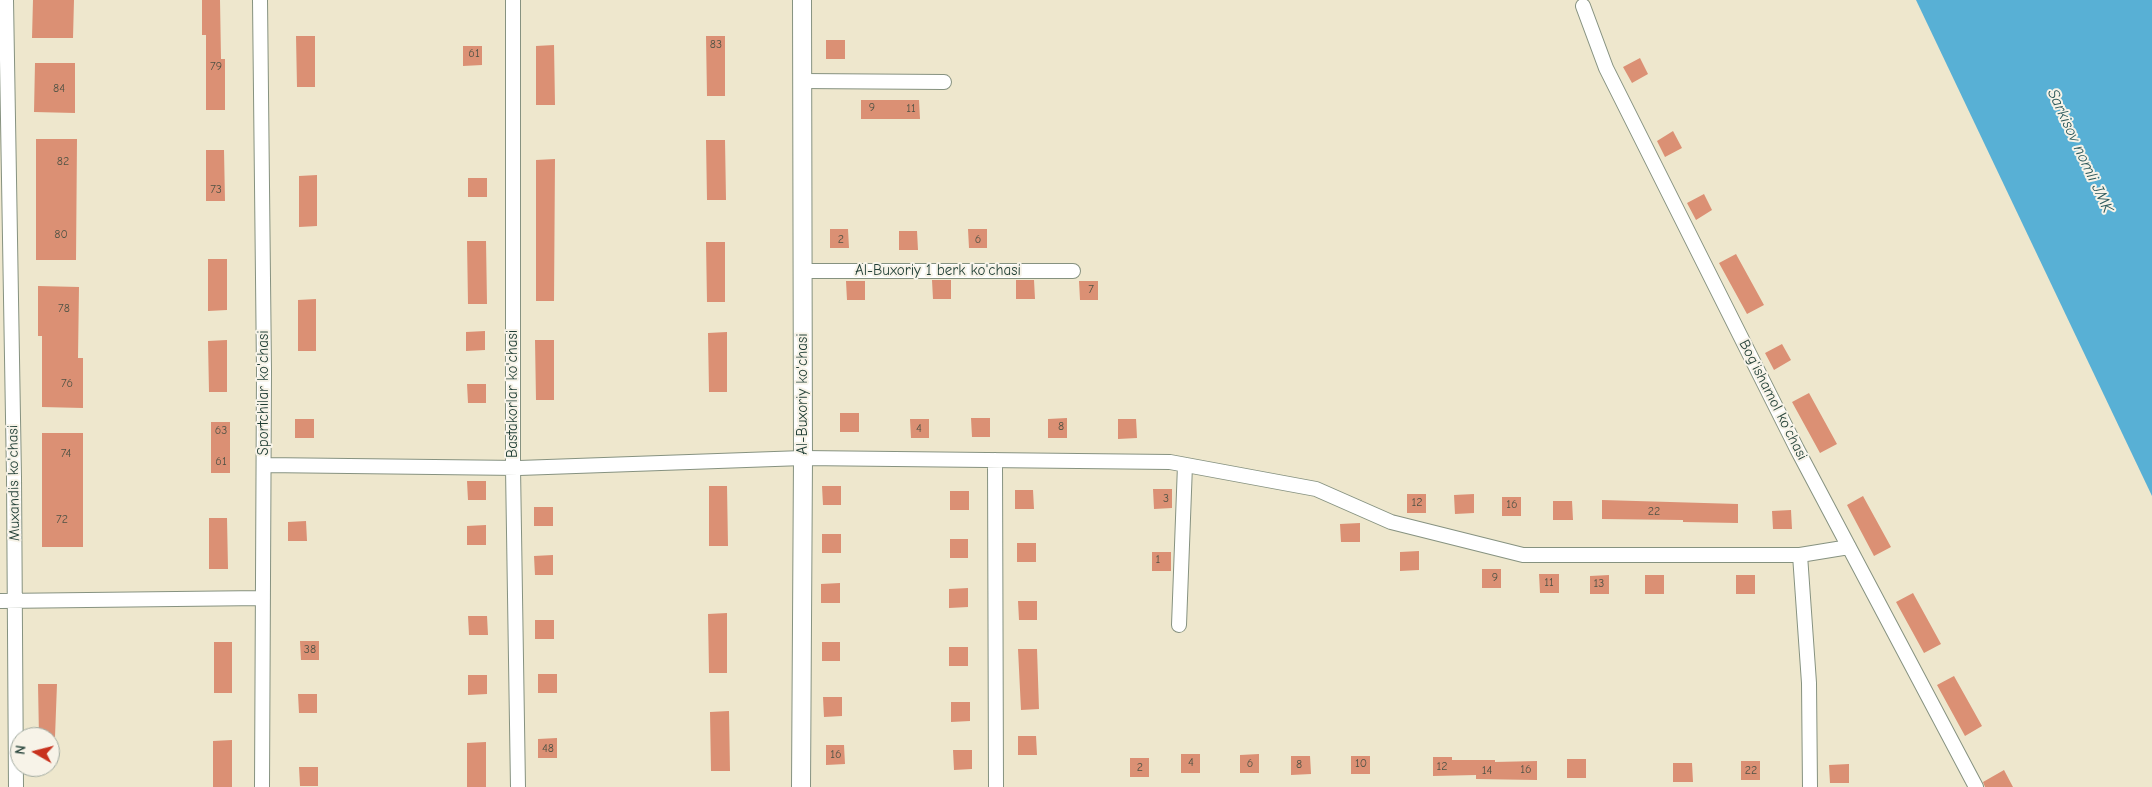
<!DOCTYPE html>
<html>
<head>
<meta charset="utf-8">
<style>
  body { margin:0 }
  #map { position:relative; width:2152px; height:787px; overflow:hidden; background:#eee7cd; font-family:"Comic Neue",sans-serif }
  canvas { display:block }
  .north { position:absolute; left:10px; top:727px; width:50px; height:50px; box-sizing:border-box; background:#f7f3e8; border:1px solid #a1aaa0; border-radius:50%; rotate:278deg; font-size:14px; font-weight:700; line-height:20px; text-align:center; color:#1f3d34 }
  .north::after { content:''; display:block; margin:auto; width:18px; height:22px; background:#c8321e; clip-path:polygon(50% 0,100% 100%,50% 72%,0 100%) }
</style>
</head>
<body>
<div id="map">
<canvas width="2152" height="787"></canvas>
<div class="north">N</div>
</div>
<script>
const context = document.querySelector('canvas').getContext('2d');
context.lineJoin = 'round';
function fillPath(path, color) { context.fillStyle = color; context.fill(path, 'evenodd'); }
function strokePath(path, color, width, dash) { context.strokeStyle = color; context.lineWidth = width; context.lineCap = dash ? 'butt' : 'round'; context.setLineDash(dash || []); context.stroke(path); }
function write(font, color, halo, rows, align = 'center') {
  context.font = font + ' "Comic Neue",sans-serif'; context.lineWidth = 4; context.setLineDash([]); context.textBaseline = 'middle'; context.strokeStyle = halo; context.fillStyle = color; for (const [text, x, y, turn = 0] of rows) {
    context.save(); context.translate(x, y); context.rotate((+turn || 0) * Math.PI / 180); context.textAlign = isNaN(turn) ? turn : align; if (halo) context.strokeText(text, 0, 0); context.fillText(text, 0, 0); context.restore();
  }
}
fillPath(new Path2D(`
  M1916,0h236v496z`), '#58b0d5');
fillPath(new Path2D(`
  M33,0h41l-1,38h-41z
  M202,0h18l1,59h4v51h-19v-75h-4z
  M296,36h19v51h-18z
  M706,36h19v60h-18z
  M826,40h19v19h-19z
  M554,45l1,60h-19v-59z
  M463,46h19v19l-19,1z
  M1640,58l8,16 -16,9 -9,-16z
  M35,63h40v50l-41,-1z
  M861,100h58l1,19h-59z
  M1673,131l9,17 -17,9 -8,-16z
  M36,139h41l-1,121h-40z
  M706,140h19l1,60h-19z
  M206,150h18l1,51h-19z
  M555,159l-1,142h-18v-141z
  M317,175v51l-18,1v-51z
  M468,178h19v19h-19z
  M1704,194l8,16 -16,10 -9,-17z
  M830,229h18l1,19h-19z
  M968,229h19v19h-18z
  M899,231h18l1,19h-19z
  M467,241h19l1,63h-19z
  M706,242h19v60h-18z
  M1736,254l28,51 -17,9 -28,-51z
  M208,259h19v51l-19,1z
  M932,280h19v19h-18z
  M1016,280h18l1,19h-19z
  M846,281h19v19h-18z
  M1079,281h19v19h-18z
  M38,286l41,1 -1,71h5v50l-41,-1v-71h-4z
  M316,299v52h-18v-51z
  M485,331v19l-19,1v-19z
  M727,332v60h-18l-1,-59z
  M227,340v52h-18l-1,-51z
  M535,340h19v60h-18z
  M1782,344l9,16 -17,10 -9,-17z
  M467,384h19v19h-18z
  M1809,393l28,51 -17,9 -28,-51z
  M840,413h19v19h-19z
  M971,418h19v19h-18z
  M1067,418v20h-19v-19z
  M295,419h19v19h-19z
  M910,419h19v19h-18z
  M1118,419h18l1,19 -19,1z
  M211,422h19v51h-19z
  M42,433h41v114h-41z
  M467,481h19v19h-18z
  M709,486h18l1,60h-19z
  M822,486h19v19h-18z
  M1153,489h19v19l-18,1z
  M1015,490h18l1,19h-19z
  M950,491h19v19h-19z
  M1407,494h19v19h-19z
  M1474,494v19l-19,1 -1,-19z
  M1863,496l28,51 -17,9 -27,-51z
  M1502,497h19v19h-19z
  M1602,500l136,4v19l-55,-1v-2l-81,-1z
  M1553,501h19l1,19h-20z
  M534,507h19v19h-19z
  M1791,510l1,19h-19l-1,-18z
  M209,518h18l1,51h-19z
  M306,521l1,20h-19v-19z
  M1360,523v19h-19l-1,-18z
  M486,525v20h-19v-19z
  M822,534h19v19h-19z
  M950,539h18v19h-18z
  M1017,543h19v19h-19z
  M1419,551v19l-19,1v-19z
  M1152,552h19v19h-19z
  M553,555v20h-18l-1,-19z
  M1482,569h19v19h-19z
  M1539,574h20v19h-19z
  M1609,575v19h-19v-18z
  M1645,575h19v19h-19z
  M1736,575h19v19h-19z
  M840,583v20h-19v-19z
  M968,588v19l-19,1v-19z
  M1913,593l28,51 -17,9 -28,-51z
  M1018,601h19v19h-18z
  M727,613v60h-18l-1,-59z
  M468,616h19l1,19h-19z
  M535,620h19v19h-19z
  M300,641h19v19h-18z
  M214,642h18v51h-18z
  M822,642h18v19h-18z
  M949,647h19v19h-19z
  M1018,649h19l2,60 -18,1z
  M538,674h19v19h-19z
  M468,675h19v19l-19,1z
  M1954,676l28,50 -17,10 -28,-51z
  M38,684h19l-2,53h-16z
  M298,694h19v19h-18z
  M823,697h19v19l-18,1z
  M951,702h19v19l-19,1z
  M729,711l1,60h-19l-1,-59z
  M1018,736h18l1,19h-19z
  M557,738v20h-19v-19z
  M232,740v47h-19v-46z
  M486,742v45h-19v-44z
  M826,745h18l1,19 -19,1z
  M953,750h19v19l-18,1z
  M1181,754h19v19h-19z
  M1259,754v19h-19v-18z
  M1291,756h19l1,18 -20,1z
  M1351,756h19v18h-19z
  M1433,757h19v3h43v2l42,-1v19l-61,-1v-4l-43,1z
  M1130,758h19v19h-19z
  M1567,759h19v19h-19z
  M1741,761h19v19h-19z
  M1673,763h19l1,19h-20z
  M1849,764v19h-19l-1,-18z
  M299,767h19v19h-18z
  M2004,770l9,17h-28l-2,-5z`), '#db9074');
const minor = new Path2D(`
  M6,0l8,477 2,310
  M260,0l4,371 -2,416
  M513,0v468l5,319
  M1583,6l23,62 191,381 179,338
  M802,81l142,1
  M803,271h270
  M995,460l1,327
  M264,465l255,3 284,-10 367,4 146,27 75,33 132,33h277l49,-8
  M1800,555l9,128 1,104
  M0,601l263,-3
  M1179,625l6,-160`);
const tertiary = new Path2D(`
  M801,787l2,-329 -1,-458`);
strokePath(minor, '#869280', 16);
strokePath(tertiary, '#869280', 20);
strokePath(minor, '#fff', 14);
strokePath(tertiary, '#fff', 18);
write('12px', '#4e5244', null, [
  ["83",716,45],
  ["61",474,54],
  ["79",216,67],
  ["84",59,89],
  ["9",872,108],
  ["11",911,109],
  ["82",63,162],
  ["73",216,190],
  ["80",61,235],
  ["2",841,240],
  ["6",978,240],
  ["7",1091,290],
  ["78",64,309],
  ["76",67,384],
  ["8",1061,427],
  ["4",919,429],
  ["63",221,431],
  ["74",66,454],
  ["61",221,462],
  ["3",1166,499],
  ["12",1417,503],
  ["16",1512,505],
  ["22",1654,512],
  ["72",62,520],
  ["1",1158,560],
  ["9",1495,578],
  ["11",1549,583],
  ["13",1599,584],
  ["38",310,650],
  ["48",548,749],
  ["16",836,755],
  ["4",1191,763],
  ["6",1250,764],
  ["10",1361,764],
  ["8",1299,765],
  ["12",1442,767],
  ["2",1140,768],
  ["16",1526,770],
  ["14",1487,771],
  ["22",1751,771]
]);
write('15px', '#1f3d34', '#f7f3e8', [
  ["Al-Buxoriy 1 berk ko'chasi",938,271],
  ["Sportchilar ko'chasi",264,393,-90],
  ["Bastakorlar ko'chasi",513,394,-90],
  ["Al-Buxoriy ko'chasi",803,394,-90],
  ["Bog'ishamol ko'chasi",1773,400,63],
  ["Muxandis ko'chasi",14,483,-91]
]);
write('italic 16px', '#2d5a5c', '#f7f3e8', [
  ["Sarkisov nomli JMK",2080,151,65]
]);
</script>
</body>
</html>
